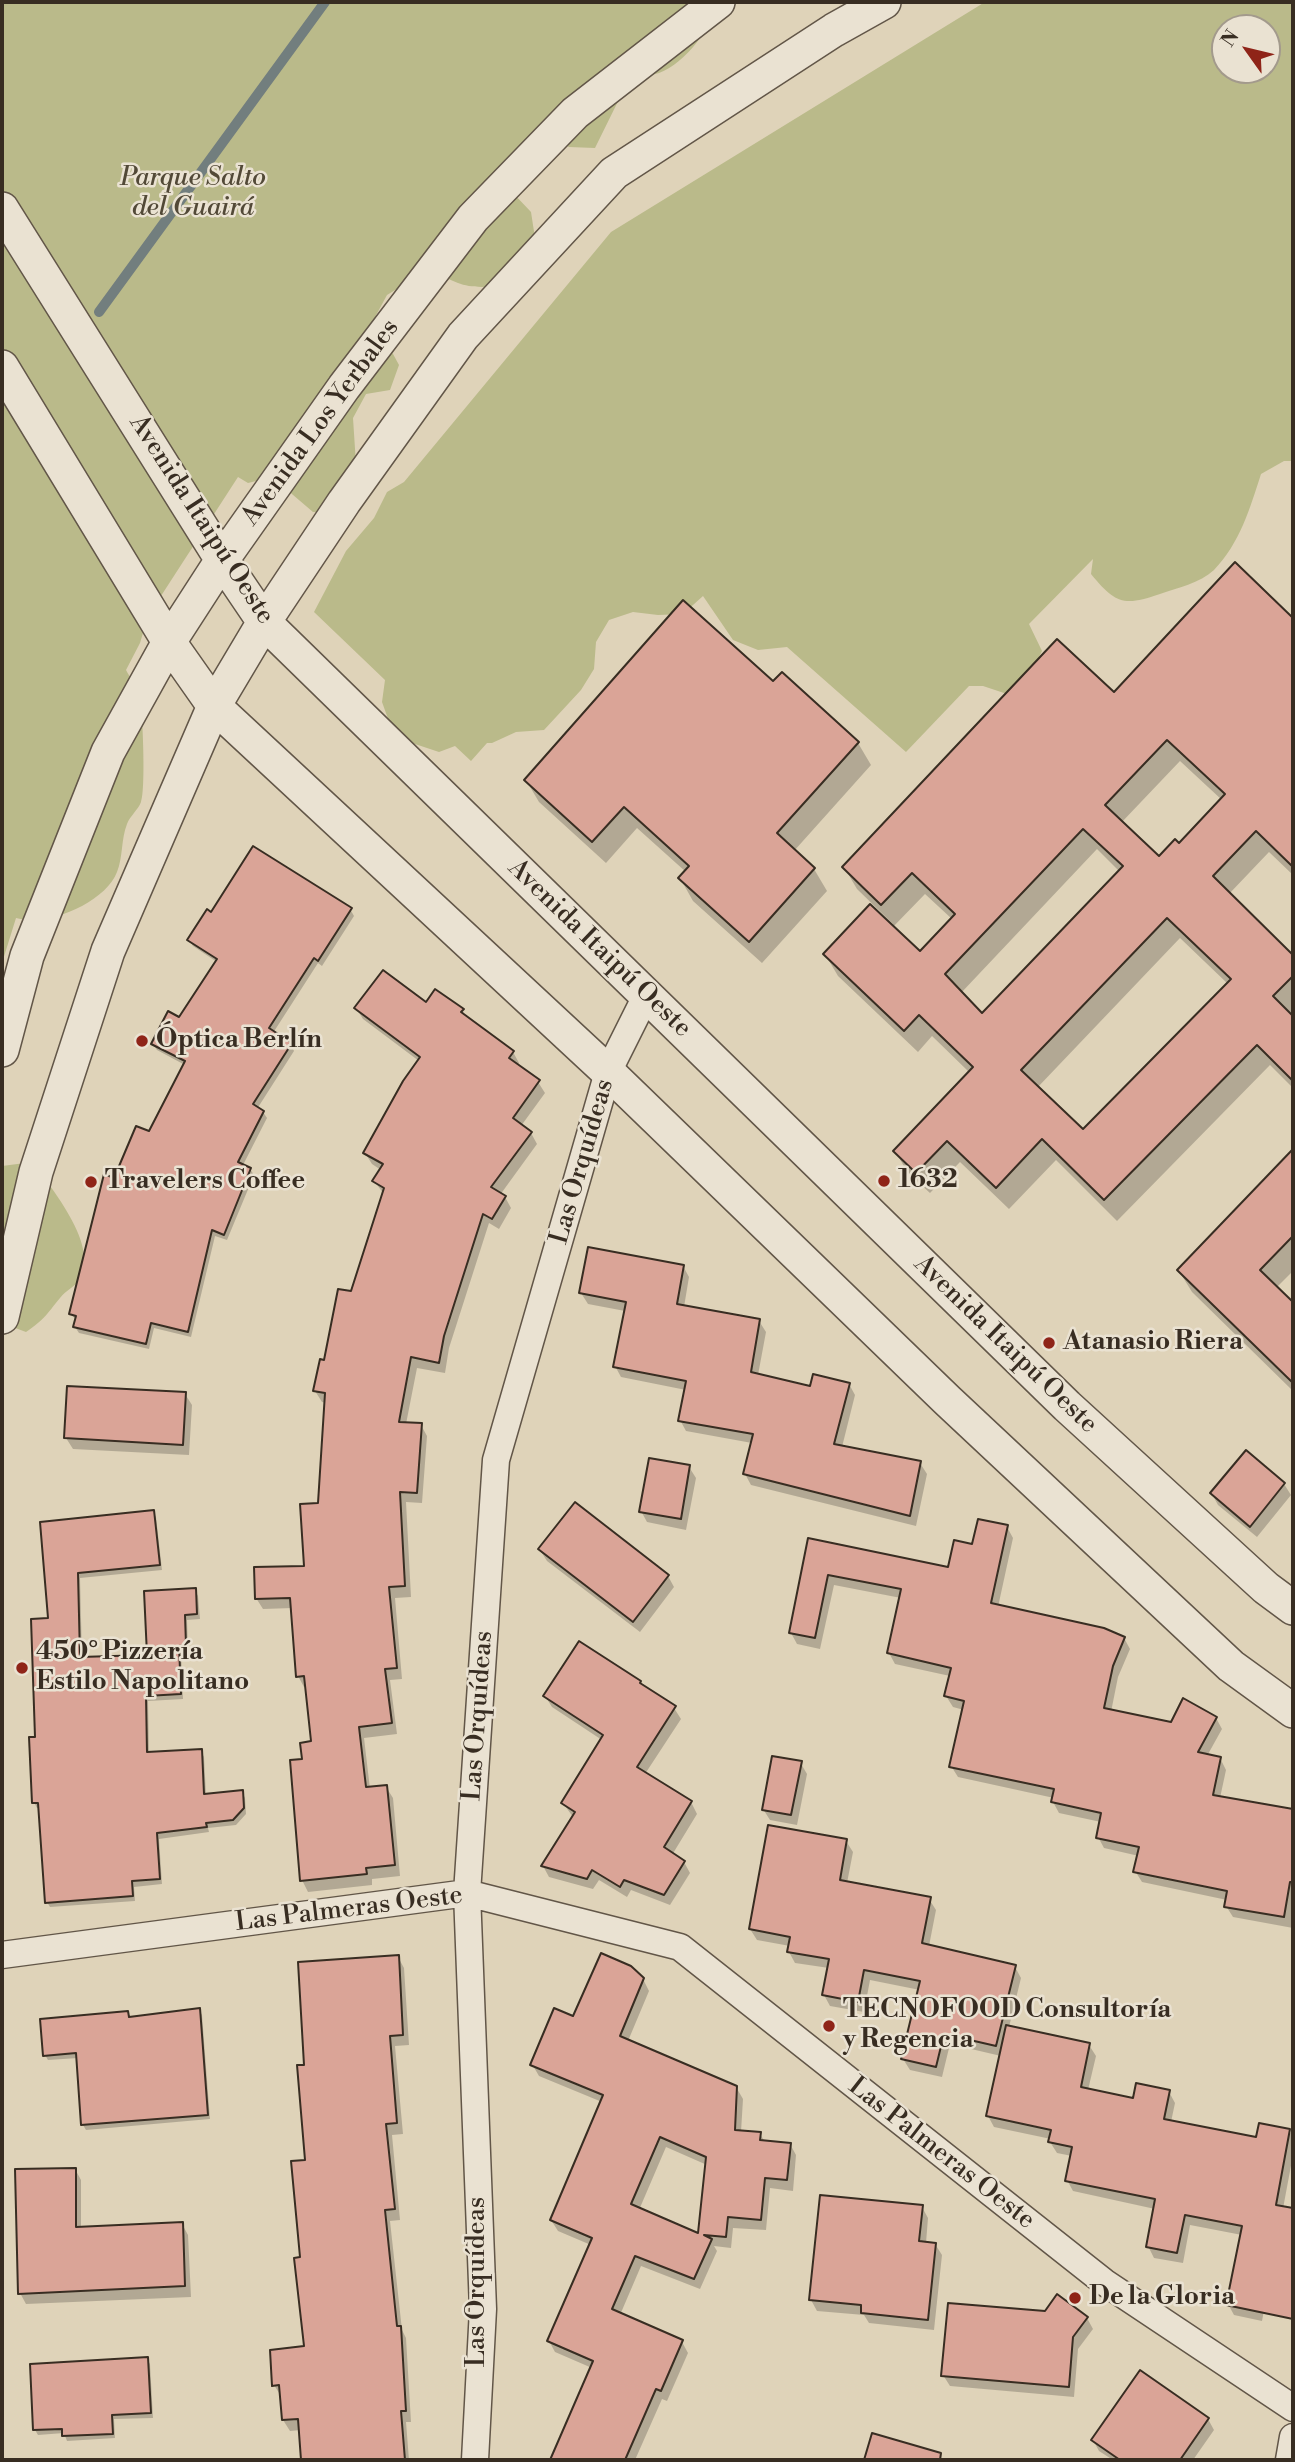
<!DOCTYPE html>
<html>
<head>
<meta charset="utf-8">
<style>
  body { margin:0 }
  #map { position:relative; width:1295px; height:2462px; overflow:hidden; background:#dfd3b9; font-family:"Libre Bodoni",serif }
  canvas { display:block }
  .frame { position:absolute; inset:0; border:4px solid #382d22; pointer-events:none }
  .north { position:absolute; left:1211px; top:14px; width:70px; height:70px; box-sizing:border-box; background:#eae2d2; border:2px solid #a39a8c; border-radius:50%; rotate:304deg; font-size:19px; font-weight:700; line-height:28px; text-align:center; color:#382d22 }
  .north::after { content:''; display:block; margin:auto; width:24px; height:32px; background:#8f2418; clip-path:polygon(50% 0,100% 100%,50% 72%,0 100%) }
</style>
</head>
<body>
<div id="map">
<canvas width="1295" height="2462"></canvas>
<div class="frame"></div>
<div class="north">N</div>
</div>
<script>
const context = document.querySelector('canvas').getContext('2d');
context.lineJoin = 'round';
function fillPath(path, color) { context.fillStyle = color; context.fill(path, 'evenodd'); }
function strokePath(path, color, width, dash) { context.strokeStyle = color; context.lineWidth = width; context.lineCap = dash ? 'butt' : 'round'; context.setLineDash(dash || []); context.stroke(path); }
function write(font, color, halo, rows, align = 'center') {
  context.font = font + ' "Libre Bodoni",serif'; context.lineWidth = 5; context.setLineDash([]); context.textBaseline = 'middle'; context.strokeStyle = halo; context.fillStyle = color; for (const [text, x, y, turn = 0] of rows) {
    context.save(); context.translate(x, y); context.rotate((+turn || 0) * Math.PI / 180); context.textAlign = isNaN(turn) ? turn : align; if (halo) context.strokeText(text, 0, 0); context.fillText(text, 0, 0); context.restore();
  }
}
fillPath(new Path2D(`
  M2,2h716c-8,27 -31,60 -59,71 -8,3 -19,2 -28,2l-36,73 -26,-1 -22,-13 -34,59 18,19 4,26 -29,47c-34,4 -46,3 -75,-17l-44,27 -13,24 25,46 -9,25 -24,4 -13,24 5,77 -20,18 -25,-1 -41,-35 -24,6 -10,-6 -90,139 -8,27 -14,27c4,8 11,16 13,24 4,13 7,97 2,108 -3,8 -11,14 -14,22 -6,15 -4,33 -10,48 -12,31 -70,55 -101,46l-14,45z
  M985,2h308v459h-9l-23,13c-11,34 -21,69 -47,96 -14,13 -37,18 -54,24 -37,13 -45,9 -69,-20l2,-15 -64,65 13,27 -12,24 -23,19 -24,-8h-14l-63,66 -119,-105 -29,3 -25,-10 -30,-44 -20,18 -25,1 -25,-3 -24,8 -13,22 -2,27 -13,21 -37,40 -28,2 -24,11h-5l-16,18 -16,-15 -16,6 -27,-9 -21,-16 -9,-25 3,-22 -71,-68 32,-61 28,-33 13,-26 17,-10 207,-250zM1225,28h42v42h-42z
  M33,1162c19,28 66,82 47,117 -4,7 -15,12 -20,19 -14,17 -15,21 -34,34l-24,-9v-157z`), '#baba8a');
fillPath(new Path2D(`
  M1235,565l58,55v255l-24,-23 -40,42 64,63v53l-4,4 4,4v70l-23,-23 -153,156 -61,-61 -47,49 -49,-47 -30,31 -22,-20 -13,-22 75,-78 -38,-37 -14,16 -80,-76 -13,-22 68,-30 -36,-35 -13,-22 270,-173zM1180,761l42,39 -43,45 -20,14 -38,-36zM1097,849l23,23 -138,143 -21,-22zM925,894l27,25 -32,35 -28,-26zM1180,938l48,46 -145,148 -46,-44z
  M773,684l85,59 13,22 -77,86 20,18 13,22 -65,72 -69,-62 -13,-23 6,-6 -49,-44 -31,35 -67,-61 -13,-22z
  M350,909l4,7 -32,50 -4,-3 -45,70 18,11 3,7 -37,58 6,3 4,6 -24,47 7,4 4,6 -27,65 -12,-4 -24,101 -37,-9 -5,21 -70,-16 -4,-6 2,-6 -6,-7 44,-134 35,-47 35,-68 -28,-15 -4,-6 27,-25 37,-57 -24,-16 -4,-6 23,-26z
  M426,1004l36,6 5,8 46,34 6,11 -2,3 21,16 7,11 -24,33 10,7 6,11 -37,51 5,2 6,11 -12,21 -10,-6 -40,125 -4,25 -28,-5 -11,56 15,1 6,11 -5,67 -16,-1 5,95 -16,1 7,81 -12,1 7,54 -33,4 6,51 16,-2 7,11 7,78 -28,3v6l-64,7 -6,-12 1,-120 10,-18 -6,-55h-3l-6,-11 -5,-68 -30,1 -7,-11 49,-30 15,-64 6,-101 -4,-1 -7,-11 37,-98 32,-99 -10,-13 7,-11 -9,-6 -7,-11 54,-92 -56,-42 -7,-11z
  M1293,1152v119l-17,17 17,17v86l-101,-99 -13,-21z
  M683,1266l6,11 -5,30 75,14 7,11 -8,43 53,13 38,-4 6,11 -13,52 78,16 7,11 -11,52 -165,-41 -6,-11 7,-31 -66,-12 -6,-11 6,-30 -65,-13 -6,-11 10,-55 -37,-7 -7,-11z
  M185,1394l7,11 -3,50 -116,-6 -7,-11z
  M1246,1452l38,32 7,11 -34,42 -39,-32 -6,-11z
  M689,1467l7,11 -10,52 -39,-8 -6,-11z
  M153,1512l3,5 6,53 -82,8 2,81 67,-3 46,-66 3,6 2,23 -13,1 1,30 -7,1 2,48 -35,2 1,52 52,-2 3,6 2,38 36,-3 3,6 1,16 -10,11 -28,3 1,4 -50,7 3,45 -28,3 1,14 -85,6 -3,-5 -7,-94h-3l-3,-6 3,-63 13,-119 -9,-97z
  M1007,1527l6,11 -15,69 126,31 6,11 -12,28 -7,35 61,12 44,-6 6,11 -15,27 13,2 6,12 -6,28 73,13v117l-60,-11 -7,-11 1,-6 -85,-18 -7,-11 4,-15 -35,-8 -6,-11 3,-15 -42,-9 -6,-11 1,-4 -96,-21 -7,-11 13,-56 -11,-3 -7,-11 4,-20 -55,-12 -6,-11 12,-55 -67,-13 -14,64 -23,-5 -6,-11 19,-93 139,29 25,-23z
  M540,1550l128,26 6,11 -34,45 -93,-71z
  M640,1682l4,6 30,20 7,11 -36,55 46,28 6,12 -25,41 12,7 6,11 -20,32 -39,-15 -4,7 -28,-17 -6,9 -44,-12 -6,-11 30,-49 -10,-14 39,-63 -50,-33 -7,-11z
  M800,1762l7,12 -10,51 -27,-5 -7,-11z
  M846,1841l7,11 -6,31 82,16 7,11 -7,36 86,21 6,11 -12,49 80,18 7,11 -8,34 47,10 34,-8 6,11 -4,19 87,17 31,-8 4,6v18l-31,166 -28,-6 -6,-11 14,-69 -52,-10 -7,38 -29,-5 -6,-12 7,-37 -82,-18 -6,-11 5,-24 -15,-3 -7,-11 1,-3 -57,-12 -6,-11 13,-60 -51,-12 -8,33 -32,-7 -7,-11 17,-69 -50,-10 -6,32 -34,-6 -6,-11 5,-27 -34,-5 -6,-11 1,-6 -33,-6 -7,-11z
  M398,1957l6,11 5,77 -14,1 8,88 -11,1 8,85 -10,1 12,109 4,8 5,84h-5l3,38h-106l-2,-30 -11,1 -7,-11 -2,-24 -7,-11 32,-37 -4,-89 5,-98 -2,-95z
  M643,1979l6,12 -21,50 108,46 7,12 -2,33 19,2 5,8 25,2 6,11 -3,36 -23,-3 -4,42 -33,-2 -2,20 -17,-2 3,5 -17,38 -59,-23 -21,49 62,27 6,11 -21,48 -5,-2 -27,61h-83l40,-92 -37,-16 -6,-11 42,-96 -33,-14 -7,-11 51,-118 -63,-26 -7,-12 42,-46zM666,2147l41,18 -7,70 -61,-25z
  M199,2010l3,5 8,104 -124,11 -3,-5 -5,-67 -30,2 -3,-5 82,-42 4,5z
  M75,2169l6,11v49l101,-5 6,11 3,62 -165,7 -6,-11z
  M922,2207l6,11 -2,25 9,1 7,11 -8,75 -65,-7 -5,-8 -47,-4 -6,-11z
  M1087,2318l6,11 -15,20 -4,48 -124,-11 -7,-11z
  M147,2359l3,5 3,54 -39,1 1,19 -48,3 -3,-8 -26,2 -3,-5z
  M1208,2419l6,11 -21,30h-80l-14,-9 -6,-11z`), '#0003');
strokePath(new Path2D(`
  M99,312l226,-310`), '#727e7e', 10);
const building = new Path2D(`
  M1235,562l58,56v249l-37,-36 -43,45 80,79v21l-20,20 20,20v65l-36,-36 -153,155 -62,-61 -46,49 -49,-47 -31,32 -23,-22 80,-84 -54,-52 -15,16 -81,-77 47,-50 50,47 35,-37 -43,-41 -31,32 -39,-38 215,-228 57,53zM1167,740l58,54 -46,49 -4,-4 -16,17 -54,-51zM1083,829l40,37 -141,147 -37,-39zM1167,918l64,61 -148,150 -62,-59z
  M683,600l90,81 9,-9 77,70 -82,91 38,35 -66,74 -71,-64 11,-12 -65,-59 -32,35 -68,-62z
  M253,846l99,62 -34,53 -4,-3 -45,70 23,15 -39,61 11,7 -26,51 13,6 -27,67 -12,-5 -24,102 -37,-9 -5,21 -73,-17 3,-11 -7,-2 35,-140 10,4 22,-52 13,5 36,-70 -34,-17 17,-33 11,6 38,-58 -30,-19 20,-31 4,3z
  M383,970l43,32 9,-13 29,20 -3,3 53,39 -5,7 31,22 -27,38 19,14 -41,55 15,9 -14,23 -9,-5 -39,122 -5,27 -28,-6 -12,65 23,1 -5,70 -17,-1 5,94 -16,1 8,81 -12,1 7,54 -33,4 7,60 21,-2 8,80 -29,3 1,6 -67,7 -10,-121 12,-1 -2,-16 11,-2 -7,-65 -8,1 -6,-79 -35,1 -1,-32 50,-1 -4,-62 18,-1 7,-110 -12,-2 7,-32 4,1 14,-71 13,2 33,-103 -12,-7 11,-17 -20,-11 40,-72 17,-24 -66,-49z
  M1293,1149v87l-33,34 33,32v81l-116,-113z
  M588,1247l96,18 -7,39 83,15 -9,53 59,14 3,-12 37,9 -16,61 87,17 -11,55 -167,-42 10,-40 -75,-13 8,-40 -73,-14 13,-65 -47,-9z
  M67,1386l119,6 -3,53 -119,-7z
  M1246,1450l39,33 -35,44 -40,-34z
  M649,1458l41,7 -9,54 -42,-7z
  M575,1502l94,73 -36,47 -95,-73z
  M154,1510l6,55 -82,8 2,84 67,-2 -3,-64 52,-3 1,26 -12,1 1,30 -7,1 2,48 -35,2 1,56 55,-3 2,45 39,-4 1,18 -11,12 -27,3 1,4 -50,6 3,46 -28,2 1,15 -88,7 -7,-100h-6l-3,-66h6l-4,-118 17,-1 -8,-96z
  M978,1519l30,6 -17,78 113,25 21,9 -12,29 -9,42 67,14 12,-24 34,19 -19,35 23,5 -8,38 80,14v73h-3l-6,35 -60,-10 3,-16 -94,-19 6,-25 -43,-9 5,-25 -50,-11 3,-13 -105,-22 15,-66 -20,-5 7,-28 -64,-15 14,-64 -73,-14 -13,63 -26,-5 19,-95 140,29 6,-27 18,4z
  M579,1641l62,40 -1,2 36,23 -39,61 55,34 -28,46 21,14 -21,34 -40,-15 -4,7 -28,-17 -5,9 -46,-13 34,-54 -14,-9 42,-68 -60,-39z
  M772,1756l30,5 -11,54 -29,-5z
  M768,1825l79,14 -7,41 91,17 -9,46 94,22 -20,81 -52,-12 -8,33 -35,-8 19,-78 -56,-11 -6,32 -36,-7 7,-36 -42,-7 3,-15 -41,-8z
  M601,1953l30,13 13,12 -24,58 117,50 -2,44 26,2 -1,8 31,3 -4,37 -22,-2 -4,42 -33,-3 -2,20 -22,-2 8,4 -18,40 -59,-23 -23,53 71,31 -22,51 -5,-2 -31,71h-75l43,-99 -46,-20 45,-103 -42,-18 53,-125 -73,-30 24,-57 19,8zM660,2137l46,20 -8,76 -67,-29z
  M399,1955l4,80 -13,1 7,87 -11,1 9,85 -10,1 12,116h4l5,85h-5l4,49h-104l-3,-41 -16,1 -3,-35 -7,1 -2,-36 34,-4 -10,-88 6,-1 -9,-96 14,-1 -8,-95h7l-6,-103z
  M200,2008l8,107 -127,10 -5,-72 -33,3 -3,-37 88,-8 1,6z
  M1006,2025l84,18 -9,44 52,11 3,-15 34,7 -6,29 92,18 3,-14 31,6 -14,76 17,3v111l-67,-14 16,-79 -57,-11 -8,38 -31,-6 9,-48 -90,-18 7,-34 -24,-5 3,-12 -65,-14z
  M76,2168v59l107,-5 2,64 -167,8 -3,-125z
  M820,2195l103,10 -4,36 17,2 -8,77 -67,-7v-8l-52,-5z
  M1057,2294l31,23 -15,20 -4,50 -128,-11 7,-73 97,8z
  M148,2357l3,56 -39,2 1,19 -51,2v-7l-29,1 -3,-66z
  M1140,2370l69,48 -29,42h-60l-29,-20z
  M872,2433l69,20 -1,7h-76z`);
fillPath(building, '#daa497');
strokePath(building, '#382d22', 2);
const minor = new Path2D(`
  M2,1955l465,-62 213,54 424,335 189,126
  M475,2460l8,-151 -16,-416 29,-433 112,-388 38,-76
  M1289,2460l4,-23`);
const tertiary = new Path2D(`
  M2,209l220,351 42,62 803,784 199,182 27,20
  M2,367l167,275 45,64 394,366 339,328 284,266 62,45
  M2,1050l25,-94 81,-204 61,-110 53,-82 122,-173 129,-169 102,-105 143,-111
  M2,1317l34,-145 72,-221 106,-245 50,-84 80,-120 119,-166 151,-163 220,-143 50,-28`);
strokePath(minor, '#625648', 29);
strokePath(tertiary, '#625648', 36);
strokePath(minor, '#eae2d2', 26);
strokePath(tertiary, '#eae2d2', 33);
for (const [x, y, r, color] of [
  [142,1041,7,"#8f2418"],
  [884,1181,7,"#8f2418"],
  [91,1182,7,"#8f2418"],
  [1049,1343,7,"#8f2418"],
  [22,1668,7,"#8f2418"],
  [829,2026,7,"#8f2418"],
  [1075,2298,7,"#8f2418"]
]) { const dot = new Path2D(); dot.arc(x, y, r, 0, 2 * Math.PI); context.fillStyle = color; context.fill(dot); strokePath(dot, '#eae2d2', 2.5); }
write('italic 26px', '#524937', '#eae2d2', [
  ["Parque Salto",193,179],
  ["del Guairá",193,209]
]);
write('26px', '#382d22', '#eae2d2', [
  ["Avenida Los Yerbales",321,423,-54],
  ["Avenida Itaipú Oeste",201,520,57],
  ["Avenida Itaipú Oeste",599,949,44],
  ["Las Orquídeas",583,1162,-74],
  ["Avenida Itaipú Oeste",1005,1345,44],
  ["Las Orquídeas",479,1716,-86],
  ["Las Palmeras Oeste",349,1910,-7],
  ["Las Palmeras Oeste",941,2154,38],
  ["Las Orquídeas",478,2282,-90]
]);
write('bold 26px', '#382d22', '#eae2d2', [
  ["Óptica Berlín",156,1041],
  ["1632",898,1181],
  ["Travelers Coffee",105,1182],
  ["Atanasio Riera",1063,1343],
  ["450° Pizzería",36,1653],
  ["Estilo Napolitano",36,1683],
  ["TECNOFOOD Consultoría",843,2011],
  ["y Regencia",843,2041],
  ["De la Gloria",1089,2298]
], 'left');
</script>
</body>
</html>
